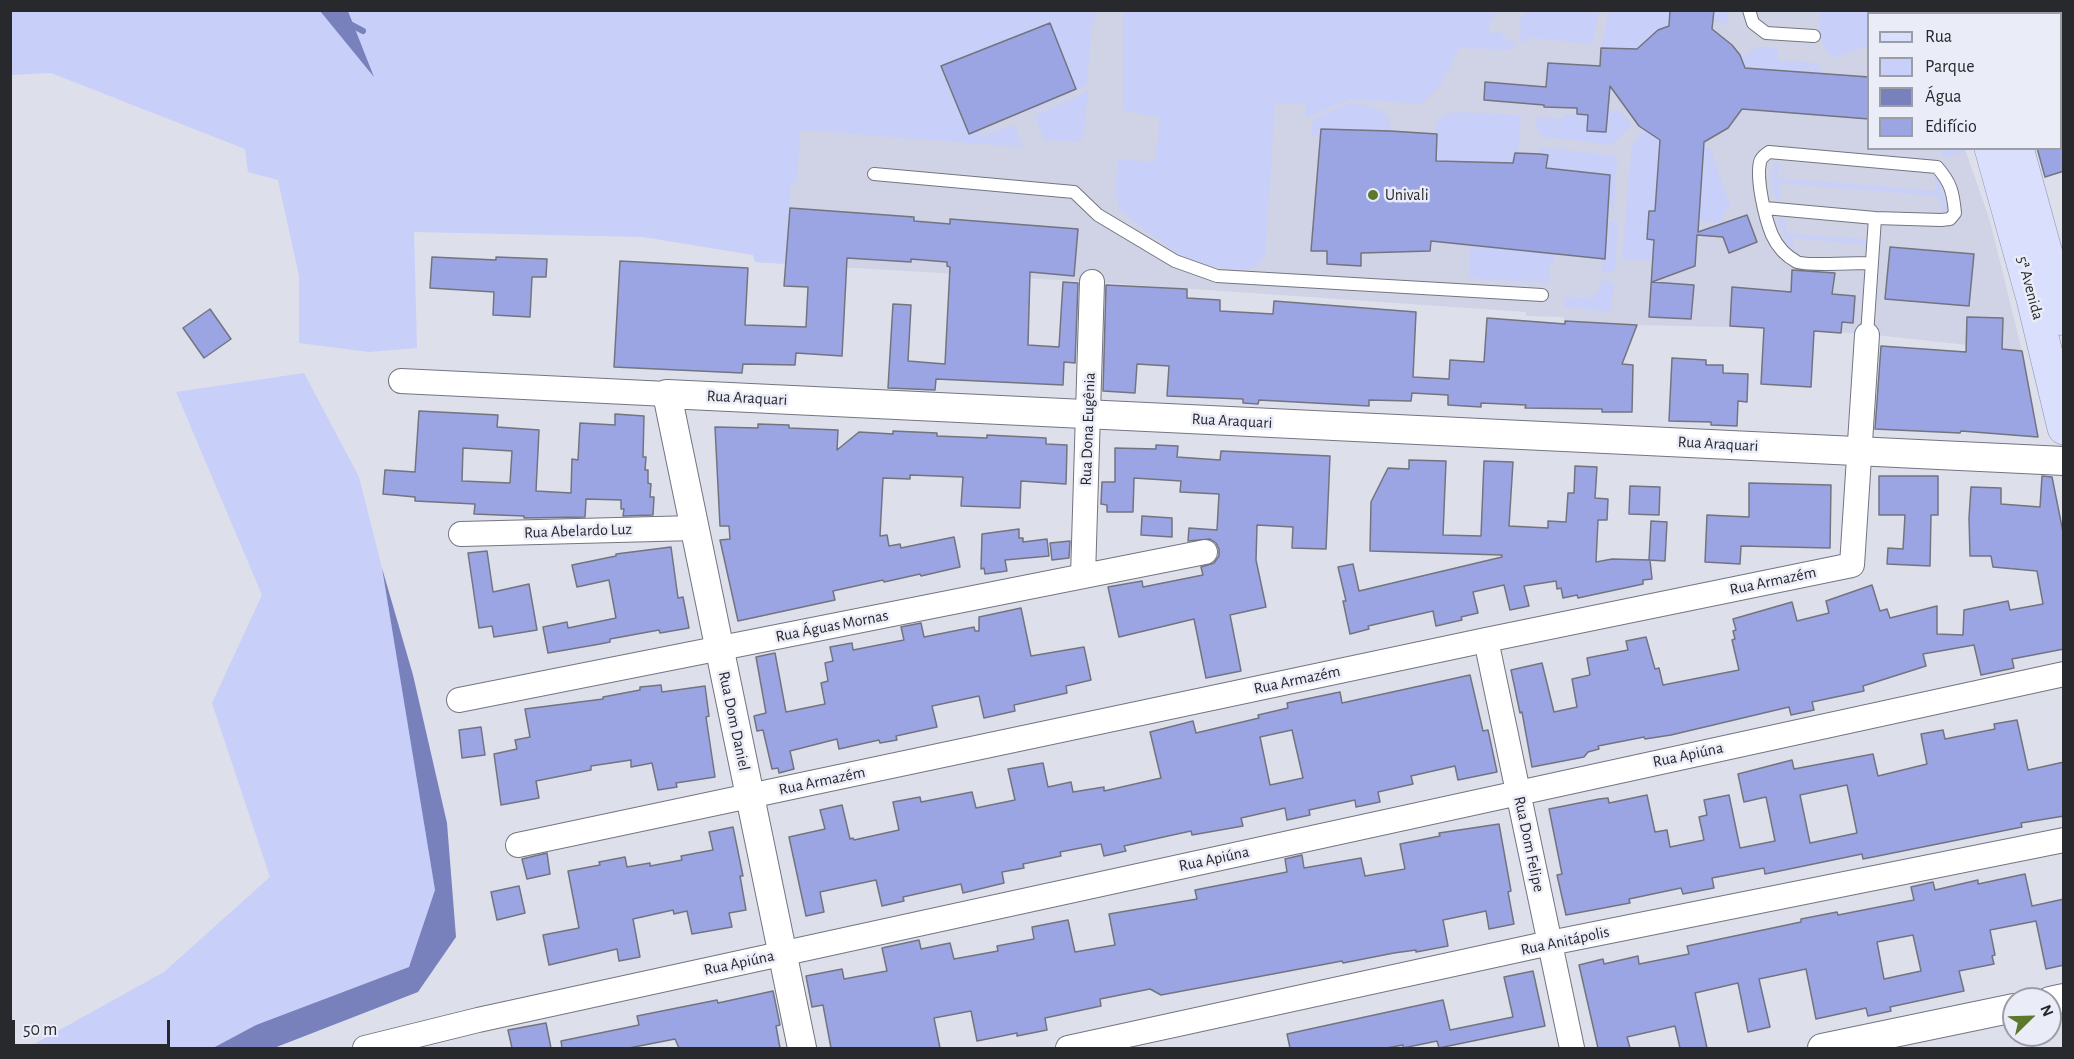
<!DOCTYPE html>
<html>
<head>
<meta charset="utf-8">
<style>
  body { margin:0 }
  #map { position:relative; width:2074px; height:1059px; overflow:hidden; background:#dddfeb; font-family:"Alegreya Sans",sans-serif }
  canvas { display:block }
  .frame { position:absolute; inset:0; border:12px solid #28292d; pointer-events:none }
  .legend { position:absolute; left:1867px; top:12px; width:195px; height:138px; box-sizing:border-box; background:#eaecf8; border:2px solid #9c9ea7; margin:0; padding:8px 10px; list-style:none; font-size:18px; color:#28292d }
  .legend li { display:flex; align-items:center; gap:12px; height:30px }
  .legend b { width:30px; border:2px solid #9c9ea7 }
  .north { position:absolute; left:2002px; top:987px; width:60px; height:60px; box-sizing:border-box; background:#eaecf8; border:2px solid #9c9ea7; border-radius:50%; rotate:67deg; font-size:16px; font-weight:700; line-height:24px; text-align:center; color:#28292d }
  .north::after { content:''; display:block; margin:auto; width:21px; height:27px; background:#5b782d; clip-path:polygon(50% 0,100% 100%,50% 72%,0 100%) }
  .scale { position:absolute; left:12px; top:1020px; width:158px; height:27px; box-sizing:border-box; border:3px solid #28292d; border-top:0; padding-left:8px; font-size:18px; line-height:21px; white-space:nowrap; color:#28292d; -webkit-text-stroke:4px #eaecf8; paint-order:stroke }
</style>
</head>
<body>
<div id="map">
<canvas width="2074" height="1059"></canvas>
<div class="frame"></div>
<ul class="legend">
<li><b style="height:8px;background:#dadffd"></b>Rua</li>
<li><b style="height:16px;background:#c8cff8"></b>Parque</li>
<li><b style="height:16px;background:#7981bc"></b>Água</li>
<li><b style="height:16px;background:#9ca5e3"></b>Edifício</li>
</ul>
<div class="north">N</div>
<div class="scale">50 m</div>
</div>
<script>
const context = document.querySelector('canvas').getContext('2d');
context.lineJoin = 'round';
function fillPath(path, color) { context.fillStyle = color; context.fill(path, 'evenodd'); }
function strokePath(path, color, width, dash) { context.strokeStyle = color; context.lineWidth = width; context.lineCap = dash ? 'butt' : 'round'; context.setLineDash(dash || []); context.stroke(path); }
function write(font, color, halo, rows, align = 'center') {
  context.font = font + ' "Alegreya Sans",sans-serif'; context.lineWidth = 5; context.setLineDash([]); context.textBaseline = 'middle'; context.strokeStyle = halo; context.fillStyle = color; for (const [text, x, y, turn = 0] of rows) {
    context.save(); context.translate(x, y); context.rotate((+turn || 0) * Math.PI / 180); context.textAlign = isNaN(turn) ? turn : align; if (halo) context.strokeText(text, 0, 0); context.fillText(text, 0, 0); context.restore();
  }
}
fillPath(new Path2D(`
  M818,11h1103l1,2 -54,1v134l97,1 25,72 32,130 -155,-17 -95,-6 -135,-3 -37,-3 -5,87 -36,-1 6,-87 -2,-4 -37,-1v-4l-434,-30 -337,-20z`), '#cfd3e5');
fillPath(new Path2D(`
  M11,11h309l53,64 -25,-64h751l-7,13 -5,61 -55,26v-3l44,-19 -26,-66 -109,43 42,70 32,-11 8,22 -223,-17 -3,52 -6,1 -5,70 37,13 -68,-4 -2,-7 -110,-18 -229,-5 3,116 -48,4 -70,-9v-67l-21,-96 -30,-8 -3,-23 -194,-76 -40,2z
  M1123,11h375l-9,12v10l11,-1 4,6 9,3 3,5 -5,4 -52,-2c-11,23 -16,40 -38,56l-71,-5 -44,19 -1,-14 -30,-1 -10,152c-4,7 -9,13 -18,14 -17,2 -54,-6 -68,-15 -20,-13 -38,-28 -57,-42 -10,-14 -5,-37 -4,-53l37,3 5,-45 -37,-6z
  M1523,11h76l-7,33 -58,-6 -5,1 -7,4 -3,-6 3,-8 -3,-8 7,-8z
  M1609,11h61l-1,15 -11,4 -21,19 -36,-1z
  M1714,11h14l-1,12 -14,-1z
  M1820,11l59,-1 1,3 -12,1v32l-32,11c-17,-5 -17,-32 -16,-46z
  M1759,47l19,1v13l40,2 6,11 -79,-6 -4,-11z
  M1088,90l-5,46 -4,6 -35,-3 -9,-23 40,-18z
  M1350,103c16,2 44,5 40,28l-69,-2 -1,8 -9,-2 2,-16z
  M1597,110l23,1 12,14 -21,20 -71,-9v-6l-5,-1 2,-12 27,2 1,-5 23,1 -1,15 19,2 1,-14 -10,-1z
  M1457,112l64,3 -3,38h-3l-2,10 -77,-2 1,-27 -3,-6c4,-12 11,-14 23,-16z
  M1644,130l16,10 -5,71h-6l-2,28 7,1 -2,21 -30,-2 10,-115z
  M1540,147l75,9 2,2 -3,51h-7l3,-34 -64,-7 2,-12 -8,-2z
  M1703,148h7l20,58 -5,4 -3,13 -24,-2z
  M1942,149h23v2l-19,7 -2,-1z
  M1774,162l5,2 -1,14 158,13 -2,-13 4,-2 10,36 -5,-2 -5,-14 -159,-13 1,16 -3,2 -6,-18z
  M1781,217l3,2 4,15 81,5v6l-78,-7 4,13 -4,1 -12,-28 -1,-4z
  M1607,221l11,1 -3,48 -8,4 -6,-3z
  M1469,246l84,6v12h-4v19l-80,-5z
  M1605,280l9,3 -3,27 -7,1 -40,-4 1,-9c16,-2 34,7 36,-17z
  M304,373l55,104 23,91 53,322 -26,77 -153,58 -43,23h-186l137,-76 106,-95 -58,-174 50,-108 -86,-203z`), '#c8cff8');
fillPath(new Path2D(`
  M320,11h28l26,66z
  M382,568l31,107 34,148 9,114 -38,55 -144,56h-61l43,-23 153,-58 26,-77z`), '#7981bc');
strokePath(new Path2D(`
  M348,23l15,8`), '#7981bc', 6);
const building = new Path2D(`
  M1670,10h44l-2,19 20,16 8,10 5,13 124,9v42l-127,-10 -14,19 -24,14 -6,90 49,-17 10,27 -28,11 -6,-16 -26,-2 -2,31 -43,16 42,3 -3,34 -42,-2 5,-77 -7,-1 2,-28h6l5,-71 -21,-14 -29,-40 -4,46 -19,-1 1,-16 -11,-1v-6l-33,-1v-2l-60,-5 1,-18 61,5 2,-24 52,3 1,-18 36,1 21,-19 11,-4z
  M1050,23l26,66 -107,45 -28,-68z
  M1321,129l69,2 47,3 -1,27 77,2 2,-10 25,1 8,1 -2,13 64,7 -5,84 -174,-18 -1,10 -69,2v13l-34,-2v-13h-16z
  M2037,148h27v23l-19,6z
  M790,208l124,9v4l36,3v-5l128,10 -4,47 -44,-4 -2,73 31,2 4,-65 15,1 -3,80 -11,-1 -1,23 -127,-6 -1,11 -47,-2 5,-84 18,1 -3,56 37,3 5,-97 -3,-1v-4l-36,-3v3l-64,-4 -5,98 -46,-3 -1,12 -52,-1 -1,9 -128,-6 6,-106 128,7 -3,57 61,2 2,-40 -24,-1z
  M1890,247l84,7 -5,52 -84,-7z
  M432,257l64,3v-3l51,2 -1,18h-14l-2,40 -37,-2 1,-23 -64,-4z
  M1792,270l43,3 -3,21 23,2 -2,27 -11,-1 -1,11 -27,-2 -3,56 -50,-3 3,-56 -34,-2 2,-39 59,5z
  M1106,285l81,4v9l33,2v11l53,3 1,-13 142,11 -3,65 36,2 1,-19 34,2 3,-44 78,6v-3l72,4 -15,39 11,1 -1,47h-30v-3l-77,-1 1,-3 -45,-2v4l-33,-2v-10l-36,-2 -1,8 -42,-1v6l-110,-6 -1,4 -15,-1v-4l-76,-3 2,-30 -32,-2 -2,29 -32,-2z
  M210,309l21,30 -27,19 -21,-30z
  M1967,317l36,1 -1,31 20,2 16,86 -77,-6 -1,2 -85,-4 6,-83 85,6z
  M1672,358l34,2v5h17v8l25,1 -1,28 -9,-1 -1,25 -26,-1v-3l-42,-1z
  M419,411l79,4 -1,12 42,3 -3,61 35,2 1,-34 6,1 2,-37 35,2v-11l29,2 -1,41h3l-1,13h3v13l3,1 -1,13h4l-1,18 -30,1 1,-7h-3v-9l-35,-1 -1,18 -61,1v-2l-50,-2 1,-10 -60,-3v-4l-32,-3 2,-24 30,2zM463,448l49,3 -2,32 -48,-2z
  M758,424l31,1v3l49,2 -1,20 22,-18 34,2v-3l44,2v3l50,2v-3l59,3v6l21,1 -1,39 -45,-3 -1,27 -59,-2 2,-29 -53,-2v4l-27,-1 -3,58 7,-1 2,11 11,-2 1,4 53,-11 6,30 -39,9 -1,-2 -36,8 -1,-2 -50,11 2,9 -97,21 -18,-81 10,-1 -1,-13h-9l-5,-99 43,1z
  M1156,445l22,1 -1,11 43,3 1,-9 109,5 -4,93 -34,-1 1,-21 -36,-2 -1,35 10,47 -36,8 11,56 -35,7 -12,-59 -75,18 -11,-50 34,-6 1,6 60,-12 -2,-8 13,-4 5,-7v-7l-3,-6 -6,-4 -22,2 1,-13 28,2 2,-36 -39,-2 1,-11 -47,-3 -1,34h-26v-7l-6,-1 1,-22h13v-34l41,1z
  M1409,460l37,1 -3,74 38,1 3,-75 29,1 -4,64 39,2v-7l18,1 2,-29h6l1,-27 22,1 -2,31 13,1 -1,21h-9l-2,42 16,-3 38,1 2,19 -9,1v4l-65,14 -1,-3 -14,3 -2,-10 -4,1 -1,-8 -32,5 5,20 -19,4 -6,-25 -31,7 5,21 -17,4 1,3 -26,6 -3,-15 -65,15 1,3 -19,5 -7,-33h3l-8,-34 15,-3 6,27 143,-34v-2l-132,-4 1,-49 17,-34 21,1z
  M1879,476h59v39h-7l-1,51 -43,-2 1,-16 15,1 2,-34h-26z
  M2042,476l10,1 12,60v112l-52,10 2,9 -33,7 -7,-30 -51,9 3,12 -63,20 1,5 -52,11 2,8 -23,5 -2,-8 -118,28 -26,4 -1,-2 -46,9 1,3 -11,3 -4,5 -52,10 -10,-55 -2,1 -9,-43 31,-7 12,49 23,-5 -5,-28 18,-4 -3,-17 41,-8 -2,-9 20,-4 9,32 4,-1 4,17 76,-15 -7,-30 3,-1 -2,-8 3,-1 -3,-11 59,-17 5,19 32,-8 -3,-12 46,-16 8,26 7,-2 3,9 47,-12v28l26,1 1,-25 44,-9 2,9 33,-6 -6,-33 -44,-4 -2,-11h-21l-1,-38 2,-31 30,1v16l39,3z
  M1749,483l82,2 -1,63 -89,-2 -1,18 -35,-2 2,-47 42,2z
  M1630,486l30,1 -1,28 -30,-1z
  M1142,516l30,2v19l-31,-2z
  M1651,521l16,1 -2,39 -16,-1z
  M1019,529v9h4v4l24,-3 2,17 -44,4 2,11 -22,3 -1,-6 -3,1 1,-35z
  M1070,541l-1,17 -17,2 -2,-17z
  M671,547l7,51 5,-1 6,31 -29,5 -1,-3 -49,9v3l-10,2 -52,9 -5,-26 24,-5 1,6 48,-10 -7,-38 -32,7 -5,-22 44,-9v-2z
  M487,551l6,41 36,-8 8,46 -43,7 -2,-11 -13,2 -11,-75z
  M1021,608l10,48 53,-9 7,33 -25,6 1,7 -53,12 1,6 -31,7 -5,-22 -47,10 5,21 -41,9 1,4 -17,3 -1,-3 -40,9 -2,-10 -47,12 4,18 -15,4 -1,-5 -6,1 -9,-39 -6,1 -3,-15 12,-3 -10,-56 19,-4 11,59 39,-8 -4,-21 7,-2 -3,-18 8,-2 -3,-14 22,-4 1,7 51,-10 -3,-13 20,-4 3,14 50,-10 1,4h4v-14z
  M1470,675l13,56 5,-1 9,42 -39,8 -3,-14 -44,10 2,8 -35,8 2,10 -24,5 -1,-7 -46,10 1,5 -23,5 -2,-12 -44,10 2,8 -51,9 -1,-4 -23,5 -44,10 2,5 -22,5 -3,-12 -41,8 1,4 -38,8 1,4 -22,4 2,11 -41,10 -2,-9 -58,13 1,4 -22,5 -6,-26 -56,12 4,20 -18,4 -17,-79 36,-8 -5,-19 22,-5 8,34 3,-1 1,2 45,-10 -6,-28 27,-5 1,5 51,-10 4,16 39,-8 -7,-31 35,-6 5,24 23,-5 2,10 31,-5v4l57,-13 -11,-46 43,-11 3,12 63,-15 -1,-3 30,-7 -1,-5 53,-11 2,11zM1292,730l11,48 -33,7 -10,-48z
  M661,685l1,7 43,-6 4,30 -3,1 9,60 -39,6 1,4 -19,3 -6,-27 -21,4v-7l-40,6v4l-55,11 3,17 -38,7 -7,-51 23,-5 -2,-9 15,-3 -5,-28 78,-10v-2l37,-7v-3z
  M2017,720l11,50 36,-8v54l-43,7 1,4 -159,32 -1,-5 -97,20 -1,-6 -52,10 2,10 -31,6 -2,-6 -52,11 1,4 -64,12 -9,-40 5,-1 -13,-65 50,-10 9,-1 1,5 38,-8 8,37 12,-2 3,17 34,-7 -5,-23 8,-2 -3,-15 25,-5 11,53 35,-7 -9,-44 -22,5 -6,-28 54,-14 2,9 79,-15 5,22 49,-12 -6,-30 22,-4 2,9 50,-10 -1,-5zM1847,785l10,48 -47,10 -10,-48z
  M481,727l4,28 -23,3 -3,-28z
  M1499,824l12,67 -3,1 6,32 -25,5 -3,-18 -43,9 5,26 -32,6v-2l-22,3 -51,10 -1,-2 -181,34 -11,-6 -50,10 1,7 -56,12 2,12 -30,6v-3l-40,8 -6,-30 -37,7 6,30h-109l-8,-43 -11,2 -6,-31 36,-7 2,10 43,-8 -5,-23 37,-8 2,9 29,-6 4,16 44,-8 -1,-5 37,-7 -2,-12 36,-7 7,32 40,-7 -6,-31 88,-15 -2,-9 92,-18 -2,-13 17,-4 2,13 57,-10 4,18 40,-7 -5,-25 40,-8 -1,-3z
  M733,827l10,49h-3l6,34 -17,3 3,14 -40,7 -5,-23 -13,3 -1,-4 -40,9 7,38 -21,4 -2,-12 -68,16 -6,-30 36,-7 -11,-57 32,-6 -1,-3 26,-5 2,10 23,-4v3l32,-6 -1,-4 32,-6 -4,-18z
  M547,853l3,21 -23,5 -5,-20z
  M2025,874l7,32 32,-7v66l-18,4 -10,-48 -46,9 5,25 -3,1 2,8 -35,7 5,20 -74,16 1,4 -23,5 -2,-8 -50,11 -10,-50 -47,10 11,48 -22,5 -10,-49 -43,10 12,55h-27l-5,-22 -48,11 3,11h-32l-19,-83 24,-6 1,5 34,-8 1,8 50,-10 -2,-8 114,-24v-3l36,-7 1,3 76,-15 -3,-13 22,-5 2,8 43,-10v4zM1913,935l8,36 -37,8 -7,-37z
  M519,886l6,27 -28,7 -6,-28z
  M1533,971l12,55 -106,22 -2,-7 -34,7v-3l-17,3h-96l-3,-14 156,-34 7,30 63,-13 -9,-40z
  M773,991l7,34 -4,1 4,22h-101l-4,-9 -46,9h-67l-1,-7 78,-16 -2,-9 80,-16 1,3z
  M546,1023l5,25h-39l-4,-18z`);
fillPath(building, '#9ca5e3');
strokePath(building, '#72747f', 1.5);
const service = new Path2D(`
  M1749,10l4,13 13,10 48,3
  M874,174l200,18 24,23 77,46 42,15 325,19
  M1765,208l110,10 66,2 9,-1 5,-6c-2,-21 -4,-30 -18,-46l-168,-15c-4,3 -8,5 -9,10 -4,18 5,56 12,73 5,11 14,21 25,27 8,4 62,1 74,1
  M1867,335l8,-117`);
const minor = new Path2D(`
  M401,381l266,13
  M461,534l234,-6
  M1083,576l9,-294
  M1486,640l86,408
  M459,700l746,-148
  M518,845l968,-205 366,-75 15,-230
  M365,1048l113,-28 1586,-346
  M1068,1048l482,-105 514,-103`);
const tertiary = new Path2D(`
  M2050,1001l14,-3
  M802,1048l-135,-654 1397,67
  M1822,1048l192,-40`);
const primary = new Path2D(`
  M1946,10l1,4
  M1973,10l1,4
  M1991,148l42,151 31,129
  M2017,148l47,171`);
strokePath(service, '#737580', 14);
strokePath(minor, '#737580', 26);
strokePath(tertiary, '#737580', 30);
strokePath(primary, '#8b92b4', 34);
strokePath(service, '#fff', 12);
strokePath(minor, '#fff', 24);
strokePath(tertiary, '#fff', 28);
strokePath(primary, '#dadffd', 33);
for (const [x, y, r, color] of [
  [1373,195,6,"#5b782d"]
]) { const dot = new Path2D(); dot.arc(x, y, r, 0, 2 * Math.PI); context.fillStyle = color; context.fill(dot); strokePath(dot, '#eaecf8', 2); }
write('16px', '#28292d', '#eaecf8', [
  ["Univali",1385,195]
], 'left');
write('16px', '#28292d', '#eaecf8', [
  ["5ª Avenida",2030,288,75],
  ["Rua Araquari",747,398,3],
  ["Rua Araquari",1232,421,3],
  ["Rua Dona Eugênia",1088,429,-88],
  ["Rua Araquari",1718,444,3],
  ["Rua Abelardo Luz",578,531,-2],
  ["Rua Armazém",1773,581,-12],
  ["Rua Águas Mornas",832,626,-11],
  ["Rua Armazém",1297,680,-12],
  ["Rua Dom Daniel",734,721,78],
  ["Rua Apiúna",1688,755,-12],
  ["Rua Armazém",822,781,-12],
  ["Rua Dom Felipe",1529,844,78],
  ["Rua Apiúna",1214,859,-12],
  ["Rua Anitápolis",1565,941,-12],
  ["Rua Apiúna",739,963,-12]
]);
</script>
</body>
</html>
